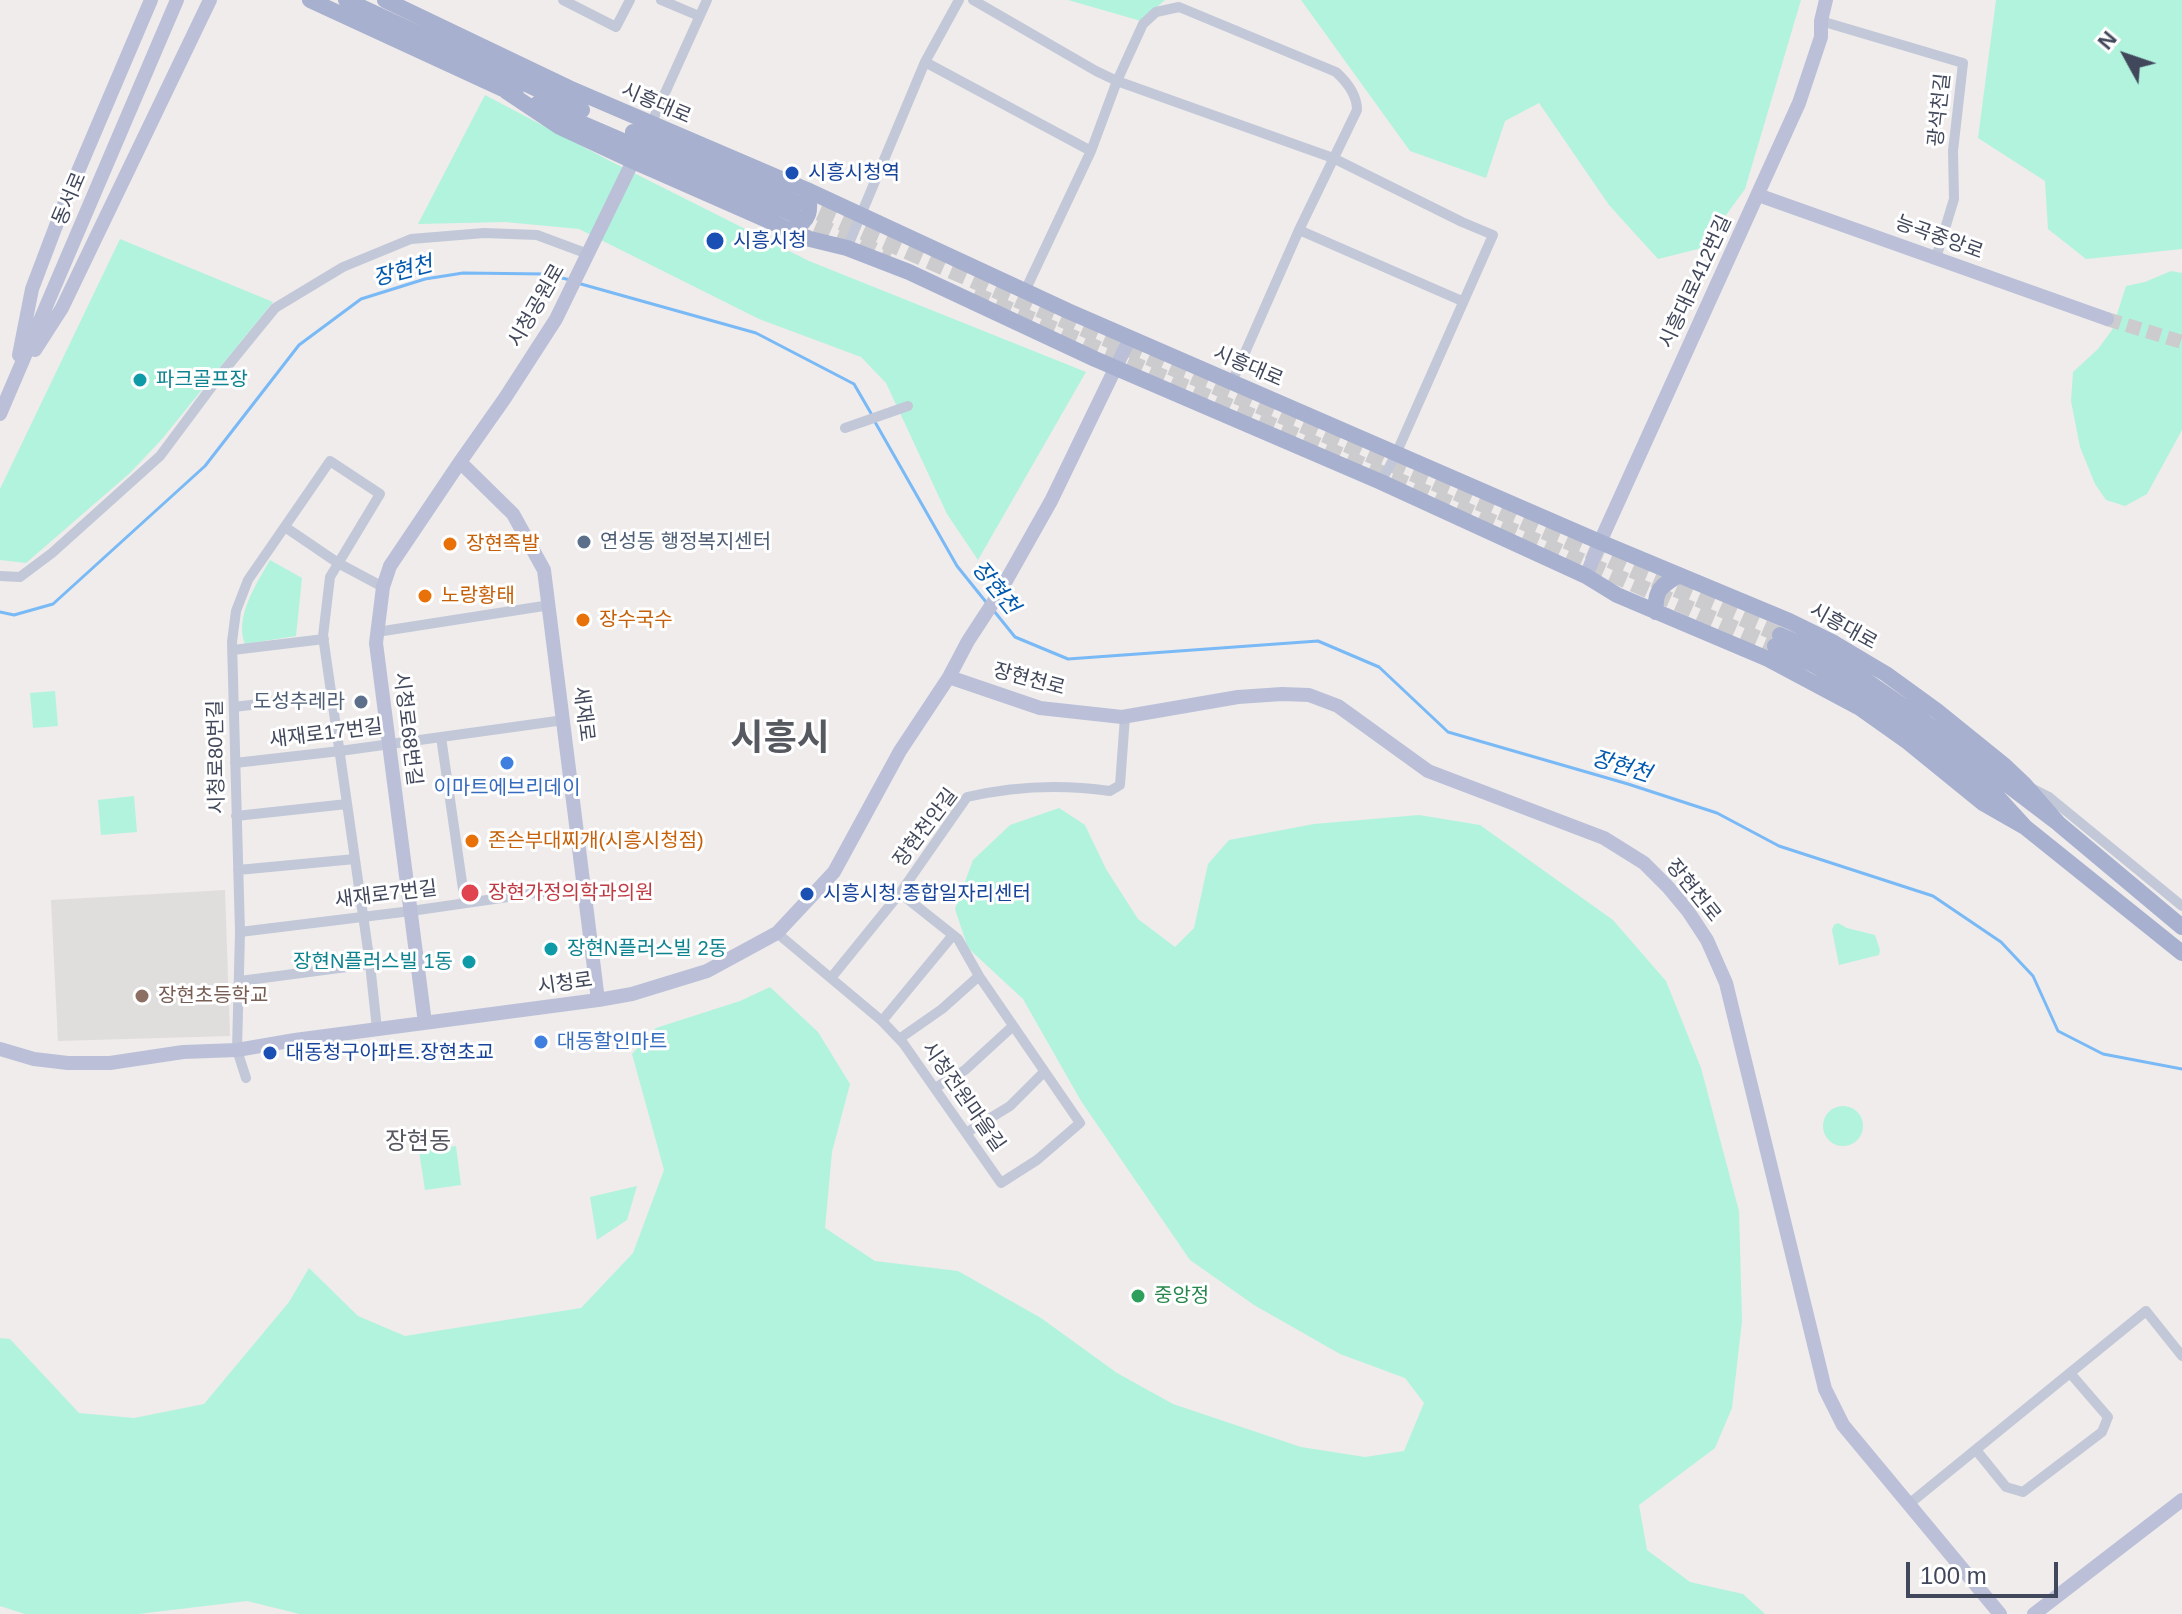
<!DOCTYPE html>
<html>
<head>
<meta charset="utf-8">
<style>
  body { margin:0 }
  #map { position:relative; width:2182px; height:1614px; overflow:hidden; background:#efeceb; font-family:Helvetica,sans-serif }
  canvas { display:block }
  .north { position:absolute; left:2086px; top:16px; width:80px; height:80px; -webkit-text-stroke:6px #fff; paint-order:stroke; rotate:310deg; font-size:22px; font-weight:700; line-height:32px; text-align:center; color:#42485b }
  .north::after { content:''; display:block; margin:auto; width:28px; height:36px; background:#42485b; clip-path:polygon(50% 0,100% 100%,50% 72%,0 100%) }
  .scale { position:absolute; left:1906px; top:1562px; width:152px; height:36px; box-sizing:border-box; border:4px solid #42485b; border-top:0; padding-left:10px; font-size:24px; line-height:28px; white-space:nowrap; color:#42485b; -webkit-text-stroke:6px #fff; paint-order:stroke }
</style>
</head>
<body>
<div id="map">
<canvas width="2182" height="1614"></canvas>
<div class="north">N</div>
<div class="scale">100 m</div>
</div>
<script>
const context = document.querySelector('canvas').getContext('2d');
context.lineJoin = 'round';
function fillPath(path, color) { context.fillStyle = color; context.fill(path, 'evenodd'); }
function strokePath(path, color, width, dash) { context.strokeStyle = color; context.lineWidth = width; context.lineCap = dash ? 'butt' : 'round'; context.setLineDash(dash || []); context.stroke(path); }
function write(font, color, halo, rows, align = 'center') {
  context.font = font + ' Helvetica,"Noto Sans KR",sans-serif'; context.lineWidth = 6; context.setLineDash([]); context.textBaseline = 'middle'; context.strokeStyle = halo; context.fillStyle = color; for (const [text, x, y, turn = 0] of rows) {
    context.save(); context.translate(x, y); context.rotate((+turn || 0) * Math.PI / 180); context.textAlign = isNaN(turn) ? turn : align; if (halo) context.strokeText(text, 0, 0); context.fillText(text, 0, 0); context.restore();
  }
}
fillPath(new Path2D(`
  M225,890l5,146 -172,5 -7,-141z`), '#e0dddd');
fillPath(new Path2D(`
  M1068,0h97l-24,21z
  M1301,0h500l-56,189 -43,59 -44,11 -49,-54 -70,-102 -34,18 -19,57 -76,-27z
  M1996,0h186v249l-96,10 -38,-30 -3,-48 -67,-43z
  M485,95l127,67 197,99 277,111 -108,188 -31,-46 -61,-131 -25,-26 -102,-38 -180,-90 -74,-7 -87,2z
  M120,239l153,63 -111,137 -32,34 -104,90 -26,-3v-71z
  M2171,271l11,2v157l-35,64 -22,12 -19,-6 -11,-16 -15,-37 -9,-46 2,-29 25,-23 14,-19 14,-44 19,-4z
  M270,560l32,18 -6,58 -51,8c-11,-27 12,-61 25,-84z
  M55,691l3,35 -25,2 -3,-35z
  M134,796l3,36 -36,3 -3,-35z
  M1059,808l26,17 21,44 32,50 37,28 19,-19 14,-64 21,-24 85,-16 105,-9 61,10 133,95 53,61 35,87 38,143 3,110 -10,87 -17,40 -76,57 8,45 43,32 53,12 22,20h-1465l-53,-13 -109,13h-113l-25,-8v-268l10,1 69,74 55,5 70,-14 85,-102 20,-34 49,48 47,20 176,-28 52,-55 31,-83 -32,-116 24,-26 84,-27 30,-14 48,45 32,52 -18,68 -7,76 50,33 83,10 83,47 76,55 56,31 128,43 64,10 39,-6 20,-48 -19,-25 -65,-24 -86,-49 -64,-45 -109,-159 -58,-102 -55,-51 -13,-39 18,-49 37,-35z
  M1838,923l9,5 28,7 5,15 -1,5 -40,10 -7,-35 2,-5z
  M1823 1126a20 20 0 1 1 40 0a20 20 0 1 1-40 0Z
  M456,1146l5,39 -36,5 -6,-39z
  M637,1186l-10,34 -30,20 -7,-43z`), '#b2f3de');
strokePath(new Path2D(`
  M581,284l175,49 98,51 18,31
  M875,422l82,144 29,36
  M994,611l21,26 53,22 250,-18 61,26 69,65 180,52 89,29 62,33 154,50 68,46 32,34 25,55 45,23 79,15
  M0,612l14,3 39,-11 152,-138 94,-121 62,-46 64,-20 38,-6 83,1 24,6`), '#79b9f6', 3);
strokePath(new Path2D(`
  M2107,319l75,23`), '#cccbce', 14, [14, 7]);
strokePath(new Path2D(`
  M797,203l983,432
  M794,215l96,42
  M974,294l801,352`), '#cccbce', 16, [16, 8]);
strokePath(new Path2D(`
  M563,0l53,27 14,-27
  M661,0l38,16
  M973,0l123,71 21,10 216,77 129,64 31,13 -97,219 -15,28
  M1821,21l142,42 -10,88 1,48 -18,59
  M925,62l166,89
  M651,124l56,-124
  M847,248l78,-186 34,-62
  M1025,291l66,-140 26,-70 26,-57 13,-12 23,-5 157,65c11,10 21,22 21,38l-58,120
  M1232,382l67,-152 163,71
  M845,428l63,-22
  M285,527l53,36 45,24
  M0,576l20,1 32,-24 108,-97 62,-83 53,-65 68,-41 68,-28 73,-6 53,2 51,19
  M377,632l173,-27
  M233,650l91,-11
  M234,707l98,-12
  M441,737l24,166
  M235,763l105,-12 224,-31
  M2033,789l16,8 133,109
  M236,816l111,-12
  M238,870l117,-11
  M240,932l171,-21 173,-25
  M777,933l105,88 21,22 98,140 36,-23 43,-37 -101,-147 -21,-37 -58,-46
  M831,978l69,-85 67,-96c47,-11 95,-13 143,-6l10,-6 5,-68
  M240,981l130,-17
  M882,1021l71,-86
  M899,1039l43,-30 37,-33
  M246,1078l-9,-28 3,-118 -8,-290 4,-31 12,-31 82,-119 50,33 -50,83 -7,59 47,328 7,65
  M935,1088l30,-18 48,-44
  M966,1133l44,-27 34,-34
  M1976,1450l30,37 17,5 79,-60 6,-15 -38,-44
  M1909,1504l237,-193 36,45`), '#c2c8d8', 10);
strokePath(new Path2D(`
  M1758,195l349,124
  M35,350l27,-42 148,-308
  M19,355l13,-66 33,-87 86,-202
  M0,414l177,-414
  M460,462l53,52 31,56 54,430
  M1586,576l14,-34 199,-439 22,-66v-16l5,-21
  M949,677l91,31 82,9 116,-20 44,-3 27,1 29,11 90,65 176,67 40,25 24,24 20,24 19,29 19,43 99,406 18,36 157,189
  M425,1023l-49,-380 7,-56 7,-21 70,-104 45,-64 51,-79 77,-158
  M0,1049l34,10 34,4h42l73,-11 54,-2 58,-10 303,-40 34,-6 75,-23 70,-38 57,-61 66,-121 49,-74 19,-36 30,-46 53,-94 79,-163
  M2034,1614l148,-114`), '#bbc0d8', 14);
strokePath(new Path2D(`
  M310,0l206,95
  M346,0l236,110
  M385,0l184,88 238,102 261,121 532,231 189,79 45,22 52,31 51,37 68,55 19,18 35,40
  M506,91l54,36 73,34 177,78 37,9 62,24 186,87 286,123 205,94 31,19 151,64 92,49 48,34 75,61 42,24
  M537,104l256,110
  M633,132l164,71
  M791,231c19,-11 21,-20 16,-41
  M1656,612c-2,-22 5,-26 23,-37
  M1780,635l42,19 39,23 52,36 146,111 123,103
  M1775,646l41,20 37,22 52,36 87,67 33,36 157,126`), '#a7b0cf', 16);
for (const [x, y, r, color] of [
  [792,173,8,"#1a4fb4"],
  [715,241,10,"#1a4fb4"],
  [140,380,8,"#0f9aa8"],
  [584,542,8,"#5c6f8a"],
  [450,544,8,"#e8710a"],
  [425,596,8,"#e8710a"],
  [583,620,8,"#e8710a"],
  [361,702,8,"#5c6f8a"],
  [507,763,8,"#3f7fe0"],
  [472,841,8,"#e8710a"],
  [470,893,10,"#e0444e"],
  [807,894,8,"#1a4fb4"],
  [551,949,8,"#0f9aa8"],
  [469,962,8,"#0f9aa8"],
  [142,996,8,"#8d6e63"],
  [541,1042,8,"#3f7fe0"],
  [270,1053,8,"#1a4fb4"],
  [1138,1296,8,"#2e9e5b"]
]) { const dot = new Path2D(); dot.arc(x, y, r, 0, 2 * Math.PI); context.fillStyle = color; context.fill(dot); strokePath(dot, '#fff', 3); }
write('20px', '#42485b', '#fff', [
  ["시흥대로",656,104,23],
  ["광석천길",1940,110,-84],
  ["동서로",70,199,-67],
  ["능곡중앙로",1939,238,20],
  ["시흥대로412번길",1696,282,-65],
  ["시청공원로",537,306,-60],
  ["시흥대로",1248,367,23],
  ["시흥대로",1843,627,29],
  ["장현천로",1029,680,15],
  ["새재로",583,714,83],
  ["시청로68번길",407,729,83],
  ["새재로17번길",326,734,-7],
  ["시청로80번길",217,757,-91],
  ["장현천안길",926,828,-53],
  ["장현천로",1693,891,51],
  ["새재로7번길",386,895,-7],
  ["시청로",565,984,-8],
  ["시청전원마을길",963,1097,55]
]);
write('20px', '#164399', '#fff', [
  ["시흥시청역",808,173],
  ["시흥시청",733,241],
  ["시흥시청.종합일자리센터",823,894],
  ["대동청구아파트.장현초교",286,1053]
], 'left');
write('20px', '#0d838f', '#fff', [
  ["파크골프장",156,380],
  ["장현N플러스빌 2동",567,949],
  ["장현N플러스빌 1동",453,962,"right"]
], 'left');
write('20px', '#4e5e75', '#fff', [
  ["연성동 행정복지센터",600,542],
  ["도성추레라",345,702,"right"]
], 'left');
write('20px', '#c56008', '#fff', [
  ["장현족발",466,544],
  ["노랑황태",441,596],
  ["장수국수",599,620],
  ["존슨부대찌개(시흥시청점)",488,841]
], 'left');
write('20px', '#366cbe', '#fff', [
  ["이마트에브리데이",507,788],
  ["대동할인마트",557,1042,"left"]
]);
write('20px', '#be3a42', '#fff', [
  ["장현가정의학과의원",488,893]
], 'left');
write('20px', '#785e54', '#fff', [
  ["장현초등학교",158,996]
], 'left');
write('20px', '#27864d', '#fff', [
  ["중앙정",1154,1296]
], 'left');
write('italic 22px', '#0059af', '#fff', [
  ["장현천",403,272,-15],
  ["장현천",995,588,51],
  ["장현천",1621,767,17]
]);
write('24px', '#575961', '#fff', [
  ["장현동",418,1142]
]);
write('bold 36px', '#575961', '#fff', [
  ["시흥시",780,740]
]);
</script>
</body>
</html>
